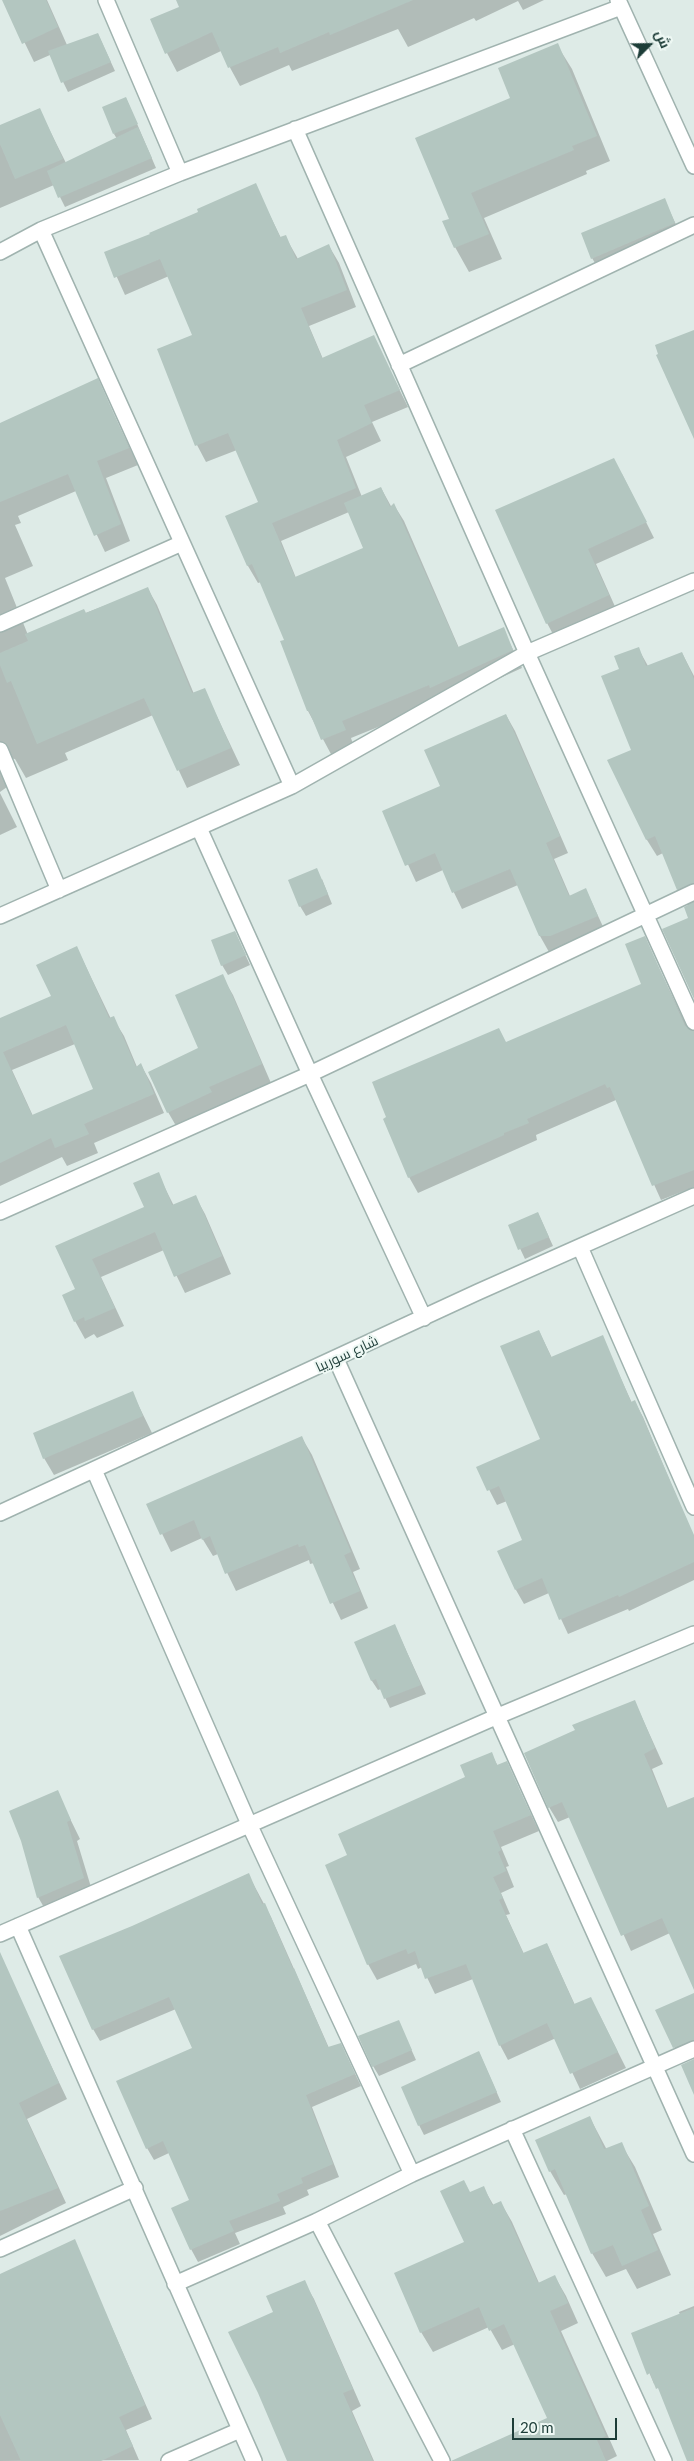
<!DOCTYPE html>
<html>
<head>
<meta charset="utf-8">
<style>
  body { margin:0 }
  #map { position:relative; width:694px; height:2461px; overflow:hidden; background:#deebe7; font-family:Lato,Cairo,sans-serif }
  canvas { display:block }
  .north { position:absolute; left:624px; top:20px; width:50px; height:50px; -webkit-text-stroke:4px #eef8f4; paint-order:stroke; rotate:67deg; font-size:14px; font-weight:700; line-height:20px; text-align:center; color:#1d3d38 }
  .north::after { content:''; display:block; margin:auto; width:18px; height:22px; background:#1d3d38; clip-path:polygon(50% 0,100% 100%,50% 72%,0 100%) }
  .scale { position:absolute; left:512px; top:2418px; width:105px; height:22px; box-sizing:border-box; border:2px solid #1d3d38; border-top:0; padding-left:6px; font-size:15px; line-height:18px; white-space:nowrap; color:#1d3d38; -webkit-text-stroke:4px #eef8f4; paint-order:stroke }
</style>
</head>
<body>
<div id="map">
<canvas width="694" height="2461"></canvas>
<div class="north">ش</div>
<div class="scale">20 m</div>
</div>
<script>
const context = document.querySelector('canvas').getContext('2d');
context.lineJoin = 'round';
function fillPath(path, color) { context.fillStyle = color; context.fill(path, 'evenodd'); }
function strokePath(path, color, width, dash) { context.strokeStyle = color; context.lineWidth = width; context.lineCap = dash ? 'butt' : 'round'; context.setLineDash(dash || []); context.stroke(path); }
function write(font, color, halo, rows, align = 'center') {
  context.font = font + ' Lato,Cairo,sans-serif'; context.lineWidth = 4; context.setLineDash([]); context.textBaseline = 'middle'; context.strokeStyle = halo; context.fillStyle = color; for (const [text, x, y, turn = 0] of rows) {
    context.save(); context.translate(x, y); context.rotate((+turn || 0) * Math.PI / 180); context.textAlign = isNaN(turn) ? turn : align; if (halo) context.strokeText(text, 0, 0); context.fillText(text, 0, 0); context.restore();
  }
}
fillPath(new Path2D(`
  M4,0h43l20,45 31,-11 17,37 -47,21 -18,-37 -16,7z
  M178,0h366l-21,10 -5,-9 -42,20 -2,-3 -66,29 -10,-18 -106,42 -3,-6 -49,21 -19,-35 -44,21 -10,-19 14,-45z
  M557,45l15,24 38,92 -24,10 1,3 -103,44 18,41 -33,13 -14,-25 -5,-28 62,-121z
  M126,98l30,70 -91,39 -11,-22 -54,23v-82l39,-17 27,54 51,-24 -3,-5z
  M255,185l26,53 4,-2 13,23 31,-13 10,17 17,44 -47,19 14,33 50,-23 35,71 -36,15 9,19 -35,16 16,40 19,-9 11,20 2,-3 10,16 55,127 44,-19 19,39 -81,37 -1,-3 -89,36 3,9 -22,9 -24,-45 -22,-71 -25,-58 -3,1 -10,-17 -21,-49 33,-14 -23,-53 -31,12 -9,-17 -4,-110 -24,-59 -44,19 -19,-42 46,-18zM349,512l16,37 -69,29 -15,-37z
  M664,199l16,34 -82,35 -6,-10z
  M97,380l41,85 -32,13 24,63 -25,11 -29,-61 -58,25 3,7 -6,2 18,41 -28,12 23,57 120,-46 9,16 37,89 10,-5 36,76 -53,23 -34,-73 -88,38 3,7 -42,18 -11,-19 -8,-1 -7,8v-342z
  M622,474l32,64 -58,26 21,47 -62,27 -8,-15z
  M638,648l10,18 34,-13 12,23v320l-6,-90 -10,-17 -15,-36 -6,3 -10,-16 -38,-79 23,-10 -11,-81z
  M506,715l9,16 53,122 -14,6 16,37 16,-6 20,43 -46,19h-11l-9,-16 -22,-51 -56,24 -19,-39 -27,12 -32,-70 57,-25z
  M0,768l7,19 -7,5z
  M0,793l17,34 -17,8z
  M322,879l10,25 -26,12 -6,-10z
  M235,932l15,33 -22,10 -6,-10z
  M644,937l44,92 6,3v155l-33,13 -45,-100 -80,35 1,5 -119,53 -9,-16 97,-134 137,-59z
  M77,948l34,71 2,-1 11,18 13,31 4,-2 10,18 13,30 -70,30 4,10 -31,13 -5,-9 -62,29v-167l52,-22zM75,1044l20,46 -62,26 -21,-46z
  M222,976l11,19 38,88 -52,23 2,5 -42,20 -11,-19 32,-63z
  M158,1174l16,32 21,-10 10,18 26,60 -46,19 -21,-43 -63,27 23,49 -27,12 -3,-4 -9,5 -10,-18 1,-32 -19,-42 89,-39z
  M538,1213l15,33 -28,13 -16,-34z
  M539,1331l13,27 50,-21 30,66 3,-1 8,15 51,121v42l-65,31 -1,-2 -60,25 -19,-41 -25,11 -8,-14 8,-50 -17,-39 -10,4 -19,-37 63,-28z
  M132,1392l20,41 -98,42 -10,-17z
  M302,1438l10,17 48,114 -7,3 15,36 -27,12 -27,-57 -4,1 -1,-4 -73,31 -18,-37 -5,2 -11,-18 -31,14 -23,-47z
  M395,1626l31,68 -36,14 -9,-19 -3,1 -6,-9 -16,-39z
  M635,1702l28,62 -11,5 16,40 26,-11v189l-24,-54 -39,18 -61,-134 -12,5 -9,-15z
  M491,1754l7,12 8,-4 33,69 -38,16 8,19 -3,1 8,20 -13,6 9,21 -4,1 18,39 23,-10 28,61 24,9 27,54 -46,21 -24,-51 -48,22 -8,-15 -27,-66 -38,15 -13,-27 -4,2 -2,-5 -39,16 -9,-16 -20,-108 119,-79z
  M57,1792l23,47 -3,2 17,56 -45,19 -11,-19z
  M248,1874l23,43 58,131 18,9 14,29 -49,21 27,70 -32,13 2,5 -26,12 3,7 -51,19 5,11 -42,18 -7,-13v-48l-22,-48 -15,7 -7,-12 47,-99 -18,-40 -76,32 -7,-12 39,-102z
  M11,1981l56,118 -40,20 39,84 -66,33v-250z
  M399,2022l17,38 -37,16 -6,-10z
  M694,2030v21l-15,6 -5,-9z
  M479,2052l22,50 -77,33 -5,-10z
  M590,2118l17,32 14,-6 14,23 27,63 -9,4 18,41 -34,14 -11,-20 -20,8 -14,-24 -25,-59 -3,1 -14,-24z
  M483,2187l11,19 7,-3 11,19 27,61 16,-6 11,19 12,27 -17,8 56,125 -10,5h-127l69,-43 -34,-74 -13,6 -13,-23 -56,25 -12,-20 45,-89 5,-50z
  M74,2241l78,178 -26,11 13,30 -139,1v-185z
  M304,2282l10,17 47,107 -9,5 22,50h-85l-14,-149z
  M694,2306v97l-40,-19 -21,-50 47,-19 -1,-3z`), '#0003');
fillPath(new Path2D(`
  M2,0h44l12,27 -36,17z
  M176,0h237l-83,35 -1,-3 -49,21 -2,-6 -50,21 -16,-36 -47,22 -15,-35 29,-12z
  M98,33l13,29 -50,21 -13,-32z
  M558,43l39,93 -25,10 2,4 -103,43 18,41 -35,14 -12,-27 7,-2 -34,-81 95,-40 -12,-30z
  M126,97l12,27 -25,10 -11,-27z
  M40,108l23,51 -48,20 -15,-35v-19z
  M138,127l14,31 -94,40 -11,-27z
  M256,183l24,54 6,-2 10,24 33,-15 18,46 -46,18 21,50 52,-23 26,55 -36,15 8,18 -35,17 19,48 -84,35 23,54 68,-29 -19,-45 37,-16 9,20 4,-4 64,144 46,-20 9,23 -83,38 -1,-3 -87,36 4,9 -25,10 -12,-29h-2l-27,-70 4,-1 -32,-76 -5,2 -22,-50 33,-14 -30,-69 -33,13 -38,-97 35,-14 -32,-76 -46,19 -10,-26 46,-18 -1,-1 49,-21 -1,-3z
  M665,198l10,25 -84,36 -10,-26z
  M694,330v109l-38,-84 2,-1 -3,-9z
  M98,378l31,70 -32,13 24,63 -27,12 -26,-62 -68,28v-79z
  M614,458l33,64 -59,27 21,46 -63,29 -51,-114z
  M148,587l44,106 13,-5 26,60 -54,23 -33,-73 -107,46 -26,-63 -4,2 -7,-18v-12l28,-12 -3,-7 59,-25 2,4z
  M639,647l7,19 36,-14 12,27v204l-17,7 -22,-54 -9,4 -39,-80 24,-10 -30,-74 18,-7 -5,-13z
  M506,714l54,122 -14,7 23,53 17,-8 12,28 -48,20h-11l-29,-67 -58,24 -17,-40 -30,13 -23,-55 58,-25 -16,-36z
  M317,868l11,26 -29,13 -11,-27z
  M694,902v97l-32,-70 26,-11 -4,-11z
  M235,931l11,24 -25,11 -10,-26z
  M645,936l40,90 9,5v139l-42,16 -42,-99 -3,1 -2,-4 -78,35 2,4 -25,10v2l-96,43 -25,-59 3,-2 -14,-35 127,-54 7,14 135,-58 -16,-40z
  M77,946l32,72 5,-2 22,51 5,-4 13,31 -70,30 5,10 -34,14 -4,-10 -51,25v-145l51,-22 -15,-31zM66,1025l27,64 -61,26 -29,-63z
  M223,974l39,90 -53,23 3,5 -45,21 -19,-41 50,-24 -23,-53z
  M159,1172l13,33 24,-10 26,61 -48,21 -19,-45 -63,27 23,49 -30,13 -1,-4 -10,5 -12,-27 13,-6 -20,-43 89,-39 -11,-24z
  M538,1212l11,25 -31,13 -10,-25z
  M539,1330l12,27 52,-22 28,67 4,-2 59,135v27l-75,35 -1,-2 -59,25 -17,-42 -27,12 -18,-39 25,-11 -23,-54 -12,5 -11,-24 64,-28 -40,-93z
  M133,1391l10,25 -100,43 -10,-26z
  M302,1436l49,116 -7,3 16,36 -30,13 -25,-59 -6,2 -1,-3 -73,30 -15,-38 -8,4 -8,-20 -34,15 -14,-31z
  M395,1624l26,61 -37,14 -8,-20 -5,2 -17,-39z
  M635,1700l20,48 -11,6 23,54 27,-11v193l-32,-72 -41,18 -59,-134 -14,6 -24,-55 51,-23 -3,-5z
  M492,1752l5,13 10,-4 24,54 -38,16 8,19 -3,2 8,19 -13,6 10,21 -4,2 24,53 24,-10 27,61 17,-7 27,55 -48,22 -23,-51 -48,23 -33,-82 -41,15 -10,-28 -7,3 -2,-5 -39,16 -42,-100 22,-10 -9,-21 127,-57 -5,-12z
  M58,1790l13,30 -4,2 17,56 -47,20 -16,-57 -12,-30z
  M249,1873l13,31 3,-1 28,66 1,-1 34,79 13,-4 14,31 -49,21 27,69 -32,14 2,5 -26,11 3,7 -51,20 5,10 -44,19 -19,-42 18,-8 -26,-59 -17,8 -30,-68 76,-33 -23,-51 -77,33 -33,-74 73,-30z
  M0,1952l59,131 -40,20 39,85 -58,23z
  M694,1993v47l-21,8 -18,-38z
  M399,2020l13,30 -40,17 -14,-31z
  M479,2051l18,41 -79,34 -17,-39z
  M694,2059v36l-13,-30z
  M590,2116l14,33 18,-7 27,64 -8,4 17,40 -36,16 -9,-21 -22,9 -36,-85 -6,3 -14,-32z
  M464,2180l6,12 14,-6 8,19 9,-4 37,82 17,-8 13,28 -18,8 56,125 -9,4 9,21h-155l96,-43 -43,-94 -15,7 -10,-24 -59,26 -26,-60 70,-31 -24,-51z
  M75,2239l70,166 -26,12 14,29 -32,15h-80l-21,-46v-141z
  M305,2280l48,109 -10,4 30,68h-86l-29,-68 -30,-61 45,-20 -7,-16z
  M694,2308v153h-7l-29,-73 -2,1 -6,-16 -3,2 -16,-42z`), '#b3c6c0');
const minor = new Path2D(`
  M106,0l74,173
  M618,0l76,166
  M295,129l232,524 167,369
  M41,230l251,556
  M0,252l41,-22 139,-57 441,-166
  M399,365l295,-140
  M0,624l182,-81
  M0,750l59,140
  M199,828l111,246 114,244
  M0,916l292,-130 235,-133 167,-72
  M0,1212l310,-138 384,-182
  M580,1247l114,260
  M336,1359l358,795
  M94,1470l155,354 163,350
  M0,1513l478,-221 216,-96
  M18,1926l236,535
  M0,1934l498,-218 196,-82
  M512,2129l152,332
  M317,2221l125,240
  M0,2249l135,-61
  M175,2284l142,-63 95,-47 282,-125
  M169,2461l71,-31`);
strokePath(minor, '#a0b3af', 18);
strokePath(minor, '#fff', 15);
write('14px', '#1d3d38', '#eef8f4', [
  ["شارع سوريبا",347,1354,-25]
]);
</script>
</body>
</html>
